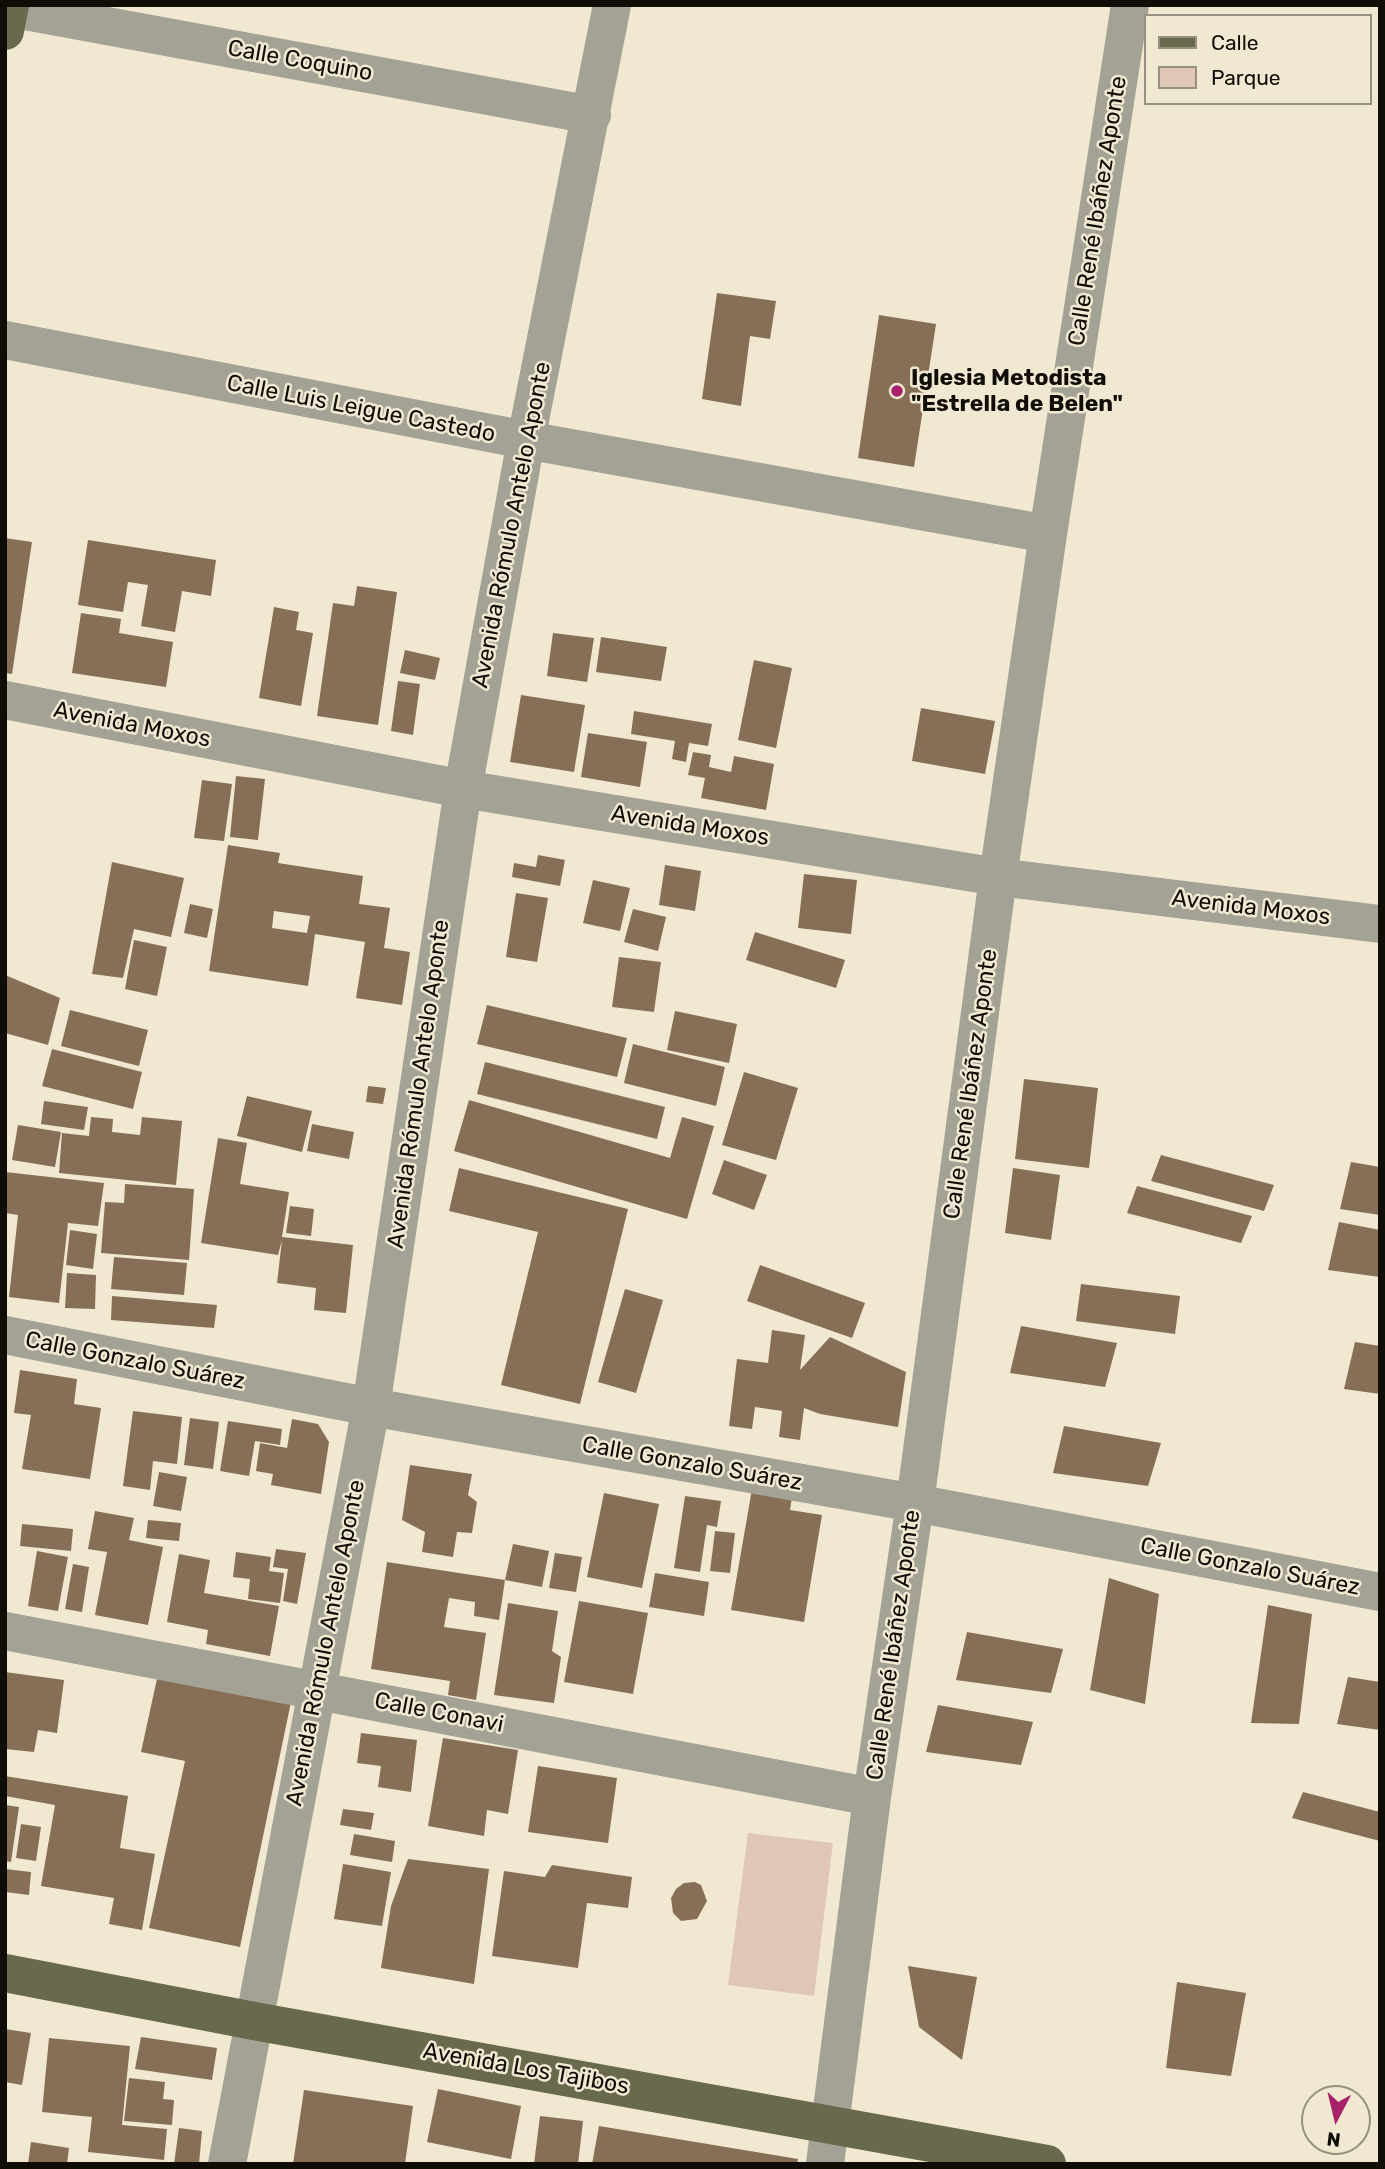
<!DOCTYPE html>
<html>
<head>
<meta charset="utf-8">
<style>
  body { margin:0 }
  #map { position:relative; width:1385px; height:2169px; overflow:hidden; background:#f1e8d2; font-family:Rubik,sans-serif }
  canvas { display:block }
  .frame { position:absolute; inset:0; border:7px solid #100d06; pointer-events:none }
  .legend { position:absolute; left:1144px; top:14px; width:228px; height:91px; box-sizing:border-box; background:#f1e8d2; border:2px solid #979080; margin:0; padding:9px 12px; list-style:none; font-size:21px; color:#100d06 }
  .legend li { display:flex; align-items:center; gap:14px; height:35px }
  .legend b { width:35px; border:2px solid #979080 }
  .north { position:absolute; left:1301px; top:2085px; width:70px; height:70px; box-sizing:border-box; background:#f1e8d2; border:2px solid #979080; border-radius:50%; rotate:187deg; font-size:19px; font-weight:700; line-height:28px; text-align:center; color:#100d06 }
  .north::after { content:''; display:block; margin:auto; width:24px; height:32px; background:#a8216a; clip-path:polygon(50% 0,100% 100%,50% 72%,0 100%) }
</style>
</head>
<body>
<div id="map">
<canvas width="1385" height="2169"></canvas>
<div class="frame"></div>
<ul class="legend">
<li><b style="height:9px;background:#69694e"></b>Calle</li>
<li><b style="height:19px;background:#dfc6b8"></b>Parque</li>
</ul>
<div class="north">N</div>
</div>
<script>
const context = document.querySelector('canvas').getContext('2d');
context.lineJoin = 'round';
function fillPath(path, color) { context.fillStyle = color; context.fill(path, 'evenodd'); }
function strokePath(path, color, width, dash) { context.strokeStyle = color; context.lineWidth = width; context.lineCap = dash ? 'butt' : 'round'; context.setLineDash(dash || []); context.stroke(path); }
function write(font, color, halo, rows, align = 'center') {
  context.font = font + ' Rubik,sans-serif'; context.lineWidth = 5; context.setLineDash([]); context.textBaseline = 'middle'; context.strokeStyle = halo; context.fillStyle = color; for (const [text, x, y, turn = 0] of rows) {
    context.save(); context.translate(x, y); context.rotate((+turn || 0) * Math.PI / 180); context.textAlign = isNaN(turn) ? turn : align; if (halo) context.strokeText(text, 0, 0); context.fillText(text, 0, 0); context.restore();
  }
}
fillPath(new Path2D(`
  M748,1833l85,10 -19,153 -86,-11z`), '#dfc6b8');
fillPath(new Path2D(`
  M717,293l59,8 -6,38 -20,-3 -9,70 -39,-7z
  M879,315l57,9 -22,143 -56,-9z
  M5,538l27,4 -20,132 -7,-1z
  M88,540l128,20 -5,36 -29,-5 -7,41 -34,-6 7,-41 -20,-3 -5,30 -45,-7z
  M357,586l40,6 -19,133 -61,-9 16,-113 21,3z
  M274,607l25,5 -3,18 17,3 -12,73 -42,-8z
  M81,613l40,6 -2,14 54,9 -7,45 -94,-14z
  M553,633l41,5 -7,44 -40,-6z
  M601,637l66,10 -6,34 -65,-9z
  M405,650l35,8 -5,22 -35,-7z
  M754,660l38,8 -16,80 -38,-8z
  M398,681l22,3 -7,51 -22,-4z
  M521,695l64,10 -11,67 -64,-10z
  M921,708l74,13 -10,53 -73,-13z
  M634,711l78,13 -4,22 -19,-3 -3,19 -14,-3 3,-18 -44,-7z
  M588,733l59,9 -7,45 -59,-10z
  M693,752l18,3 -2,12 22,5 3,-16 40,8 -8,46 -65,-12 4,-20 -17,-3z
  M236,776l29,3 -7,61 -28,-3z
  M202,780l30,4 -8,57 -30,-3z
  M228,845l52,8 -2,10 85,13 -4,28 31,4 -6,40 26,4 -8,53 -46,-7 9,-56 -50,-8 -7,52 -99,-15zM274,911l36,5 -3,17 -35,-5z
  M538,855l27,5 -5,26 -48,-9 2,-14 22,4z
  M112,862l72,16 -13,59 -37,-8 -11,49 -31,-4z
  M665,865l36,6 -6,40 -36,-6z
  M804,874l53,6 -6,54 -53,-6z
  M593,880l37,8 -10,43 -37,-8z
  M516,893l32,5 -11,64 -31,-5z
  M190,904l23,5 -6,29 -23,-5z
  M633,909l33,8 -8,34 -34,-9z
  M755,932l90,28 -9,28 -90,-28z
  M134,940l33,7 -10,49 -32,-7z
  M619,957l42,5 -7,50 -42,-5z
  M5,975l55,23 -12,47 -43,-12z
  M487,1005l140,33 -10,39 -140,-33z
  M70,1010l78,20 -9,36 -78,-20z
  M675,1011l62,13 -8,39 -62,-13z
  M633,1044l92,23 -9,39 -92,-23z
  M52,1049l90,23 -9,37 -91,-23z
  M485,1062l180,45 -8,32 -180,-45z
  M744,1072l54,16 -22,72 -54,-15z
  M1024,1079l74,9 -9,80 -74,-9z
  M368,1086l18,2 -3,16 -17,-2z
  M247,1096l65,15 -10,41 -65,-16z
  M469,1100l201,58 12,-41 32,9 -27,93 -233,-68z
  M44,1101l44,6 -4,23 -43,-6z
  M91,1117l22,2 -1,13 28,3 2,-18 40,4 -6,64 -117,-12 3,-40 27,3z
  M312,1124l42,8 -5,27 -42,-8z
  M18,1125l43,7 -6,35 -43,-7z
  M218,1138l29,5 -7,41 49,8 -7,45 71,8 -7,68 -32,-3 2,-22 -39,-5 5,-43 -4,15 -77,-12z
  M1161,1155l113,30 -10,26 -113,-30z
  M724,1160l43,15 -13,35 -42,-16z
  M1351,1162l29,5v48l-40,-6z
  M459,1168l169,41 -48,195 -79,-19 37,-153 -89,-21z
  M1013,1168l47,7 -9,65 -46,-7z
  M5,1172l99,11 -6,43 -30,-3 -9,80 -50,-6 9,-82 -13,-2z
  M125,1184l69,5 -5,71 -88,-7 4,-51 19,1z
  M1137,1186l115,30 -11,27 -114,-30z
  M290,1206l24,3 -3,27 -25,-3z
  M1339,1222l41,8v47l-52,-7z
  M70,1230l27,4 -4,35 -27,-4z
  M114,1257l73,6 -3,32 -73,-6z
  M760,1265l105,38 -13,35 -105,-37z
  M67,1273l29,2 -1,34 -30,-1z
  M1081,1284l99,12 -5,38 -99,-13z
  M625,1289l38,11 -27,93 -38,-11z
  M112,1296l105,9 -3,23 -103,-8z
  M1021,1326l96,17 -12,44 -95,-14z
  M772,1330l33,5 -5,35 30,-33 76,35 -8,55 -78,-13 -16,-6 -4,32 -21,-3 3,-26 -27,-4 -3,22 -23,-3 8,-67 31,4z
  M1355,1342l25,4v48l-36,-5z
  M20,1370l57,9 -3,25 27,4 -11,71 -68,-10 9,-54 -17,-2z
  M133,1411l49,6 -5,47 -24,-3 -3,29 -27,-4z
  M190,1418l29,4 -6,47 -29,-4z
  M292,1419l26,5 11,18 -8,52 -50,-9 2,-11 -17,-3 4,-28 27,5z
  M228,1421l54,8 -2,16 -25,-4 -6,35 -29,-5z
  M1064,1426l97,17 -13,43 -95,-13z
  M410,1465l62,9 -4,21 9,7 -5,31 -15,-1 -4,25 -31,-5 3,-20 -23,-12z
  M159,1472l28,5 -6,34 -28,-5z
  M752,1489l40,8 -2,13 32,5 -18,107 -73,-12z
  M604,1493l55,11 -17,84 -55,-11z
  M685,1496l36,5 -4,26 -10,-2 -7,47 -26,-4z
  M95,1511l39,7 -5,22 34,7 -15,78 -53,-10 12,-63 -19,-3z
  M148,1520l33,3 -2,18 -33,-3z
  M22,1524l51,5 -2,22 -51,-5z
  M715,1531l20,2 -5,40 -20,-2z
  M513,1544l36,7 -7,36 -37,-7 -6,40 -25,-4 1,-14 -26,-4 -5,29 42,6 -10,67 -28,-5 2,-14 -79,-12 16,-107 118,18z
  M276,1549l30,4 -9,51 -14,-3 5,-32 -15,-2z
  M37,1551l31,6 -10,54 -30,-5z
  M236,1552l35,5 -2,14 15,2 -4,30 -32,-4 2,-20 -17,-2z
  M555,1553l27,4 -6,35 -27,-4z
  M179,1554l31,6 -6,33 75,13 -9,50 -64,-12 2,-14 -41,-8z
  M73,1564l16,3 -7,45 -17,-3z
  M655,1573l54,9 -5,34 -55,-9z
  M1109,1578l50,16 -14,110 -55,-14z
  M579,1601l69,12 -15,81 -69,-12z
  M508,1603l50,8 -6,40 9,6 -7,46 -60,-8z
  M1268,1605l44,9 -13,110 -48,-1z
  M967,1632l96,17 -12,44 -95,-13z
  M5,1672l59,8 -7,53 -19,-3 -4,22 -29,-3z
  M158,1674l133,28 -51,245 -91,-19 36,-167 -44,-9z
  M1348,1677l32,5v48l-43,-6z
  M938,1705l95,17 -12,43 -95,-13z
  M361,1733l56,7 -6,52 -33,-5 3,-21 -24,-3z
  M443,1738l75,12 -10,64 -21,-4 -3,26 -56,-10z
  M538,1766l79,12 -9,65 -80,-11z
  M5,1776l123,20 -8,52 35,6 -13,76 -33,-6 5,-26 -73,-12 14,-81 -50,-9z
  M1303,1792l77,20v29l-88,-23z
  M5,1805l14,2 -8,55 -6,-1z
  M343,1809l31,4 -3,17 -31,-5z
  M21,1824l20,3 -5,34 -20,-3z
  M354,1834l41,7 -3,21 -42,-7z
  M408,1859l81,10 -15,115 -93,-16 10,-62z
  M343,1864l48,8 -9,54 -48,-7z
  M552,1865l80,12 -4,31 -41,-5 -9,65 -86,-12 12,-85 41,6z
  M5,1869l26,3 -2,23 -24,-3z
  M695,1882l6,3 6,16 -10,18 -16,2 -8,-8 -2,-15 5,-9 8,-6z
  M908,1966l69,11 -15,83 -43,-33z
  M1177,1982l69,11 -15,83 -65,-8z
  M5,2029l26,4 -9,52 -17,-3z
  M141,2037l76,11 -5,32 -77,-11z
  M49,2038l81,8 -8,79 45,4 -3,31 -76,-8 4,-35 -50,-5z
  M129,2078l36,4 -2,17 11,1 -2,25 -48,-4z
  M438,2089l83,17 -10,53 -84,-17z
  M304,2090l109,16 -8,58h-112z
  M540,2116l43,5 -5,43h-44z
  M599,2126l199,33 -1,5h-205z
  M179,2128l23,3 -3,33h-25z
  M31,2142l38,6 -2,16h-39z`), '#866f56');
strokePath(new Path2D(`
  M9,8l583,107
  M5,340l521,100 522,94
  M5,700l458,89 535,88 382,47
  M5,1335l366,72 544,96 465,89
  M5,1631l867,166
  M227,2164l144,-757 92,-618 63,-349 86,-435
  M825,2164l47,-367 43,-294 83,-626 50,-343 82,-529`), '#a3a294', 38);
strokePath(new Path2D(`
  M5,31l5,-26
  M5,1973l249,48 793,143`), '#69694e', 38);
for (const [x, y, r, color] of [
  [897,391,7,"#a8216a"]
]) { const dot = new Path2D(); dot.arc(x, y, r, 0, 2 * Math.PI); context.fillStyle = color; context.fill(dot); strokePath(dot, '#f1e8d2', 2.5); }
write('23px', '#100d06', '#f1e8d2', [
  ["Calle Coquino",300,61,10],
  ["Calle René Ibáñez Aponte",1098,211,-81],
  ["Calle Luis Leigue Castedo",361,409,11],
  ["Avenida Rómulo Antelo Aponte",512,525,-79],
  ["Avenida Moxos",132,725,11],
  ["Avenida Moxos",690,826,9],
  ["Avenida Moxos",1251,908,7],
  ["Avenida Rómulo Antelo Aponte",419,1084,-82],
  ["Calle René Ibáñez Aponte",971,1084,-82],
  ["Calle Gonzalo Suárez",135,1361,11],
  ["Calle Gonzalo Suárez",692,1464,10],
  ["Calle Gonzalo Suárez",1250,1567,11],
  ["Avenida Rómulo Antelo Aponte",326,1643,-79],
  ["Calle René Ibáñez Aponte",894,1645,-82],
  ["Calle Conavi",439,1713,11],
  ["Avenida Los Tajibos",526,2069,10]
]);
write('bold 23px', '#100d06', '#f1e8d2', [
  ["Iglesia Metodista",911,378],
  ["\"Estrella de Belen\"",911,404]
], 'left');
</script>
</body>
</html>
